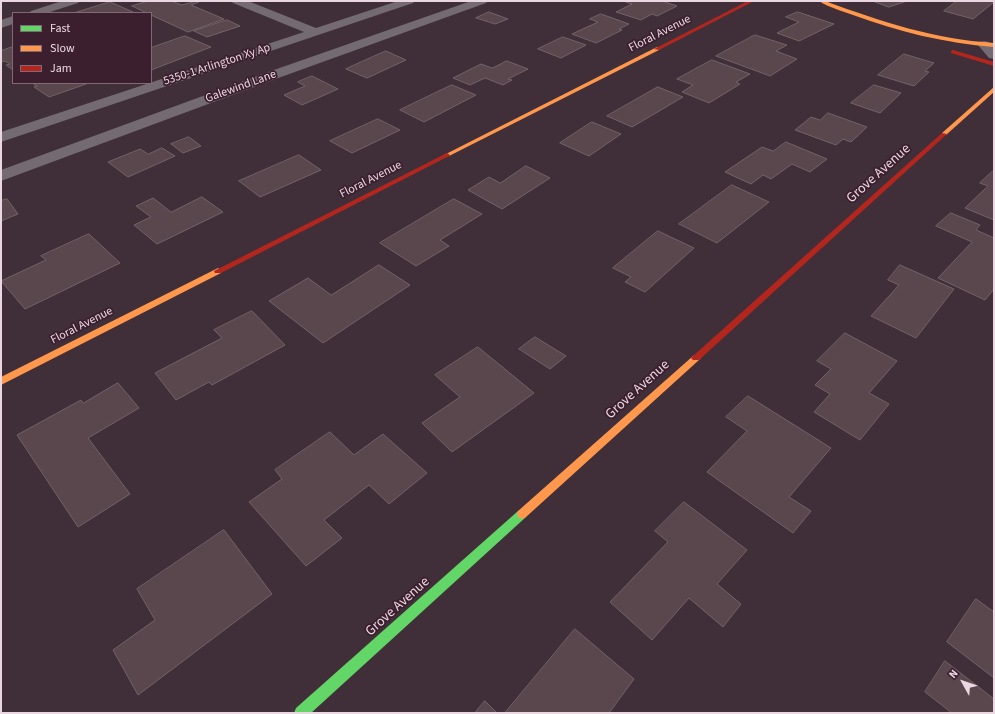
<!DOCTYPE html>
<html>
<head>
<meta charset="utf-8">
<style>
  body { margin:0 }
  #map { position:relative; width:995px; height:714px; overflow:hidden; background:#402f38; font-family:"Source Sans 3",sans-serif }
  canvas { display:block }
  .frame { position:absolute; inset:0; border:2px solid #ebd7e1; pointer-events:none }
  .legend { position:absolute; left:12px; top:12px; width:140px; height:72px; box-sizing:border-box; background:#3b1f2e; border:1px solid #816976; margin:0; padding:5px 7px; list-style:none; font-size:12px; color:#ebd7e1 }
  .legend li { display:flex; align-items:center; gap:8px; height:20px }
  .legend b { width:20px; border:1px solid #816976 }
  .north { position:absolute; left:943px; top:662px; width:40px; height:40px; -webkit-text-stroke:3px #3b1f2e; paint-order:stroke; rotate:310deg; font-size:11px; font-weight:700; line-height:16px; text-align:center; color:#ebd7e1 }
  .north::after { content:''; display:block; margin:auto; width:14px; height:18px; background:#ebd7e1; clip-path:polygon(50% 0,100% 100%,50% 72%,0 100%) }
</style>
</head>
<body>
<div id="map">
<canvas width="995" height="714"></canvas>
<div class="frame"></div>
<ul class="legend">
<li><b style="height:5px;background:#63d668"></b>Fast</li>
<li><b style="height:5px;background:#ff974d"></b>Slow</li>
<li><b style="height:5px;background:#b3261e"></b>Jam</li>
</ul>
<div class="north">N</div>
</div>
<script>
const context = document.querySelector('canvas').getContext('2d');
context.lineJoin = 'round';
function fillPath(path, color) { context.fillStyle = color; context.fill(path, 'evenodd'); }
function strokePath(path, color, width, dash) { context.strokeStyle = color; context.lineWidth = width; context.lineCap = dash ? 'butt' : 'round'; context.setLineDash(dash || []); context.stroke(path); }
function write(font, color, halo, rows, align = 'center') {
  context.font = font + ' "Source Sans 3",sans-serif'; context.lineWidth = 3.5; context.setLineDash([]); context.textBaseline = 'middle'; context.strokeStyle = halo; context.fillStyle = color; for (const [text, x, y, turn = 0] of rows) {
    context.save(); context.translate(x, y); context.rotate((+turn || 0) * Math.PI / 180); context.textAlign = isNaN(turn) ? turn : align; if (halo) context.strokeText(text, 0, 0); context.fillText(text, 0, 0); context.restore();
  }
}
const building = new Path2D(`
  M149,1h27l-2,1 8,3 14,-4 3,1 -8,3 33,14 -36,13 -37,-17v-2h-4l-15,-7z
  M629,1h33l15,5 -20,10 -5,-2 -11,6 -25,-8 16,-8 -6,-2z
  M873,1h34l-18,6z
  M957,1h37v1l-21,17 -29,-8z
  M110,2l23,10 -4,1h-55z
  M489,12l19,7 -13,5 -19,-6z
  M798,12l36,12 -35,17 -22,-8 22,-11 -13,-5z
  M601,14l28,10 -10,5 3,1 -26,13 -24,-9 26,-12 -8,-3z
  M227,20l13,6 -33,11 -13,-6z
  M755,35l32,10 -11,6 21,8 -27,17 -54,-20z
  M185,36l26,11 -60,23v-22z
  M563,37l23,8 -25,13 -23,-9z
  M13,47v23l-7,-5 4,-1 -5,-3 -4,1v-11z
  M386,51l20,9 -39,18 -21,-9z
  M904,54l30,9 -9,8 4,1 -15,14 -36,-11z
  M712,60l38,14 -14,8 4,2 -31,19 -27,-11 11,-7 -16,-6z
  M507,61l21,8 -20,10 4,1 -9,5 -18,-7 -15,7 -17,-7 28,-14 11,4z
  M312,76l26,13 -36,16 -18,-10 21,-9 -7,-4z
  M32,83h57l-40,14 -15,-10 3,-1z
  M452,85l24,10 -52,27 -24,-12z
  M874,85l27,8 -21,20 -29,-10z
  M658,87l25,10 -51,30 -25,-11z
  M828,113l39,14 -16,15 -8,-3 -7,6 -41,-15 16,-13 9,3z
  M378,119l22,11 -48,23 -22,-12z
  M592,122l29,12 -32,22 -29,-13z
  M189,137l12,9 -18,7 -12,-9z
  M786,142l41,17 -17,13 -18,-8 -21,15 -8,-4 -12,9 -26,-12 37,-25 11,4z
  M162,148l13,8 -47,21 -20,-15 32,-13 8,5z
  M299,155l22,15 -61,27 -21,-16z
  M526,166l24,12 -48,31 -34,-19 21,-13 11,6z
  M993,171h1v49l-29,-12 23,-22 -8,-3z
  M732,185l37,17 -52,41 -38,-19z
  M202,197l21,15 -66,32 -23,-19 17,-8 -15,-11 17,-8 18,14z
  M7,199l11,15 -17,7v-20z
  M454,199l28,15 -42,26 9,6 -33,20 -36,-23z
  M951,213l29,12 -4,5 18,8v51l-9,11 -47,-22 34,-36 -36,-16z
  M658,231l36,17 -49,44 -20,-10 6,-5 -18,-9z
  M89,234l31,29 -95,46 -24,-28 45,-21 -5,-4z
  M379,265l31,20 -87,58 -54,-42 39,-23 23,17z
  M900,265l54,24 -38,49 -45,-22 28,-31 -11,-5z
  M252,311l33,34 -73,40 -3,-3 -33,18 -21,-27 67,-35 -8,-8z
  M845,333l52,28 -28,32 20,11 -29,36 -46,-28 16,-18 -15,-9 16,-16 -14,-8z
  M535,337l31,19 -16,13 -31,-20z
  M478,347l56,46 -82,59 -30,-29 38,-26 -25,-22z
  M118,383l21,25 -51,30 42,56 -52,33 -61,-92 64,-35 2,3z
  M748,396l83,52 -42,49 22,14 -18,22 -86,-61 40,-41 -21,-14z
  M330,432l24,23 29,-21 44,39 -38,31 -20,-19 -45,35 18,18 -36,28 -57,-64 33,-23 -7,-9z
  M684,502l63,48 -30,34 24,20 -18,23 -34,-29 -37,42 -42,-38 58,-60 -13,-11z
  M224,530l48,64 -134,101 -25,-45 42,-30 -18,-31z
  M976,599l18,13v66l-47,-36z
  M575,629l59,50 -25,34h-104z
  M945,661l49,38v14h-42l-27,-21z
  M485,701l12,12h-22z`);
fillPath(building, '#5a464d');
strokePath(building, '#726368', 1);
fillPath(new Path2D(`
  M62,1h18l-2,2 -31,10h-18l2,-2z
  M231,1h17l68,27 82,-27h17l-2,2 -412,139v-10l303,-100 -71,-29z
  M471,1h17l-2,2 -205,74 -280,104v-11l270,-99z
  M13,16v8l-12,4v-8z
  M984,41l5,1 5,6v11l-5,-1 -11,-13 1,-3z`), '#736a72');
fillPath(new Path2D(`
  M522,509l4,2 1,3 -1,3 -215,196h-17l2,-5 222,-197z`), '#63d668');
fillPath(new Path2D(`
  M819,1h6c57,21 109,38 169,42v4c-49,-4 -95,-15 -141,-32 -11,-4 -25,-8 -34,-14z
  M657,47l3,2 -1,1 -210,106 -5,-1z
  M994,87v5l-48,43h-4v-2z
  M218,268l4,3 -1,2 -220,112v-8z
  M696,355l3,1 2,2 -2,2 -173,157 -4,2 -4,-2 -1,-3 1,-3 175,-155z`), '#ff974d');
fillPath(new Path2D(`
  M748,1h6l-95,49 -5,-1z
  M953,50l41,12v4l-43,-13v-2z
  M942,133l5,1 -248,226h-6l-2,-2 2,-2z
  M447,153l3,2 -1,1 -228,117h-6l-1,-2z`), '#b3261e');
write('12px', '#ebd7e1', '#3b1f2e', [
  ["Floral Avenue",660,34,-27],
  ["5350-1 Arlington Xy Ap",217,65,-18],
  ["Galewind Lane",241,87,-20],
  ["Floral Avenue",371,180,-27],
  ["Floral Avenue",82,326,-27]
]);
write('14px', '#ebd7e1', '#3b1f2e', [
  ["Grove Avenue",879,174,-42],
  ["Grove Avenue",638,390,-42],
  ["Grove Avenue",398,607,-42]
]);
</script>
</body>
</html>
